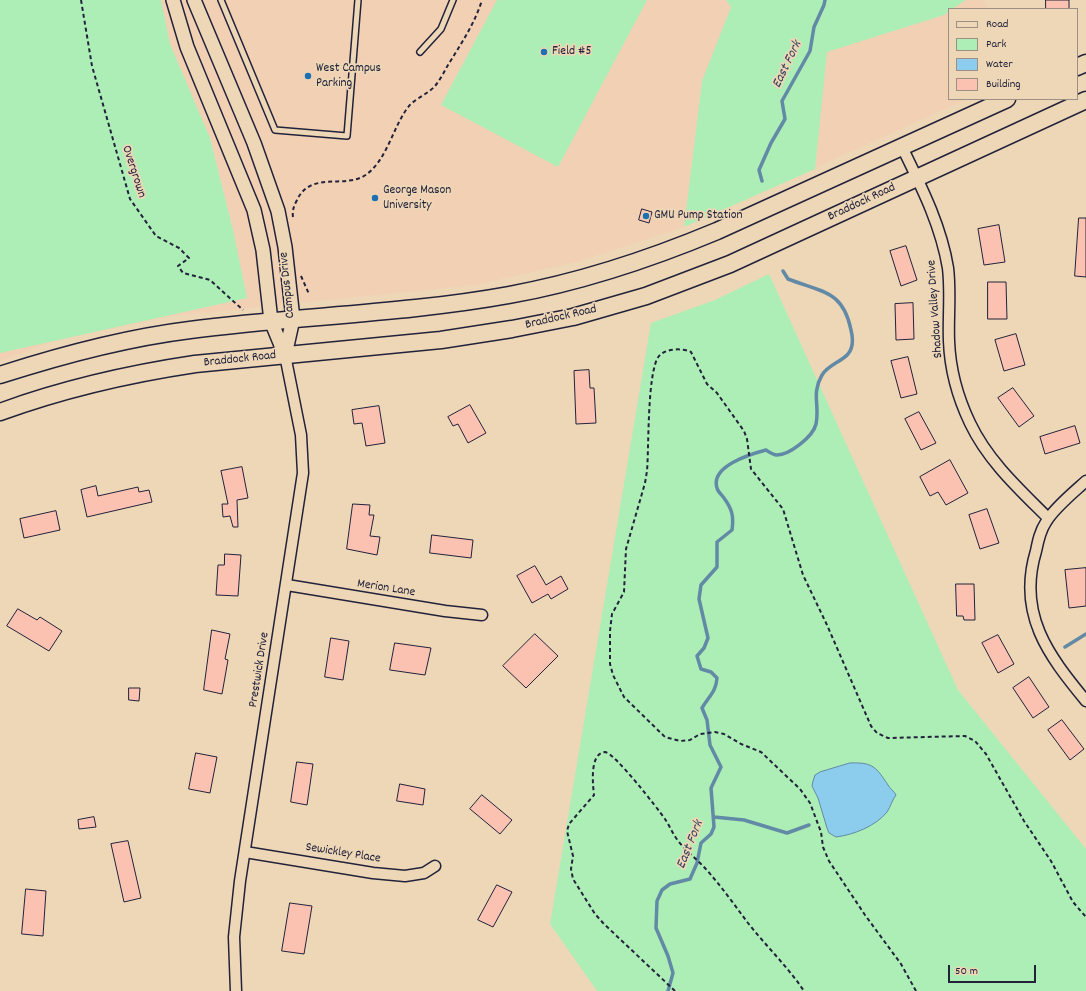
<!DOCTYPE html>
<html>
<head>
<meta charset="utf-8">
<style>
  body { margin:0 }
  #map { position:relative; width:1086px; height:991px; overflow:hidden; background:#eed7b6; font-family:Dekko,sans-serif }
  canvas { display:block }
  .legend { position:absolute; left:948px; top:8px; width:130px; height:92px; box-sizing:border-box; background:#eed7b6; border:1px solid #9c8f85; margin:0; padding:5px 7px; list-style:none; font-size:12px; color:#22223b }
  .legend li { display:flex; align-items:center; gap:8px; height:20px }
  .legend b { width:20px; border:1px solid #9c8f85 }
  .scale { position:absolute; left:948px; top:965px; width:88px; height:18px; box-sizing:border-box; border:2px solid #22223b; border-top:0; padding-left:5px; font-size:12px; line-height:14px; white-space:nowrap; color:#22223b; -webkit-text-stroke:3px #eed7b6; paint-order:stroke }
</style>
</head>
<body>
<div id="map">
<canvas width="1086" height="991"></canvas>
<ul class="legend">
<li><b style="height:5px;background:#eed7b6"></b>Road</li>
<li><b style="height:11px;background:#adeeb6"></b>Park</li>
<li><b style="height:11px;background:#8ccded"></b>Water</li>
<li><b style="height:11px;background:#fbc1b1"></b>Building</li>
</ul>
<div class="scale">50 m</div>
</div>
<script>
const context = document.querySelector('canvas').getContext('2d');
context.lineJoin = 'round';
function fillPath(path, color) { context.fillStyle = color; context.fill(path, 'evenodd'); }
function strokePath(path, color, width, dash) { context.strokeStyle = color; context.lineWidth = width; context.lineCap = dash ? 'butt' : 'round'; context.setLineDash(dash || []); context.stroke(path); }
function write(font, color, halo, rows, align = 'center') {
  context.font = font + ' Dekko,sans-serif'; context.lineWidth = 3.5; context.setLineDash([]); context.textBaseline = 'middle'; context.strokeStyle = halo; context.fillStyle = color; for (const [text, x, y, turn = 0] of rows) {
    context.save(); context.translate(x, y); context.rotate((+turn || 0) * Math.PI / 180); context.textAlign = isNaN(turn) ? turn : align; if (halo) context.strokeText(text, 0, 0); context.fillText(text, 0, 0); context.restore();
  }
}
fillPath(new Path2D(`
  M0,0h984l3,9h-38v90h18l-283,128 -108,35 -101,23 -305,31 -112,24 -58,21z`), '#f2d0b4');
fillPath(new Path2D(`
  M0,0h161l9,44 40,94 23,92 14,68 -247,55z
  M497,0h150l-89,167 -117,-62z
  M726,0h240l-14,9h-3v2l-5,4 -117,37 -12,117 -131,58 18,-146 29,-74z
  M769,274l189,416 128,159v142h-489l-47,-67 101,-601 64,-23z`), '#adeeb6');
const water = new Path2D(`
  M850,763c23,-1 26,4 38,22 2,4 6,6 8,10 -4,5 -5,11 -9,17 -11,14 -34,23 -51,25l-7,-4 -2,-5 -9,-30 -6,-12 1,-5 2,-6 5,-3z`);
fillPath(water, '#8ccded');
strokePath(water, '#6289a6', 1);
strokePath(new Path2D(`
  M762,181l-3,-11 12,-27 14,-24 -3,-18 28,-50 4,-24 10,-22 1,-5
  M1065,647l21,-13
  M714,817l30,3 43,13 22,-8
  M668,991l5,-18 -5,-17 -12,-28 1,-27 5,-11 8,-6 20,-5 7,-16 4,-20 10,-9 3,-7 -3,-39 10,-21 -11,-22 -3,-25 -5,-12c7,-12 14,-16 15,-30l-6,-6 -10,-3 -4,-13 7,-8 4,-10 -9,-39 2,-14 16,-18v-25l15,-12c2,-14 0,-21 -8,-32 -2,-3 -6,-6 -7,-10 -7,-22 34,-34 49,-38 3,2 7,5 11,5 12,0 36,-18 39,-31 4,-19 -5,-30 6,-49 6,-10 19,-13 26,-21 5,-6 5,-16 3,-24 -8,-40 -30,-38 -63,-51l-5,-8`), '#6289a6', 3.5);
const building = new Path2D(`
  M1046,0h23v9h-23z
  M642,209l10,3 -3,11 -10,-3z
  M1079,218h7v59l-11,-1z
  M999,225l6,37 -21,3 -6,-36z
  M906,246l11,34 -16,6 -11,-35z
  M988,282h18l1,37h-19z
  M913,303l1,36 -18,1 -1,-36z
  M1016,334l9,31 -21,6 -9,-31z
  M908,357l9,37 -16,4 -10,-37z
  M589,370l1,18h4l2,35 -20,1 -2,-53z
  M1013,388l21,28 -15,11 -21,-29z
  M470,405l16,28 -18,10 -10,-19 -5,2 -5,-9z
  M379,406l6,37 -19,3 -4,-23 -8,1 -2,-14z
  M919,412l17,31 -15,7 -16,-31z
  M1075,426l5,17 -35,11 -5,-17z
  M950,460l18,33 -22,12 -8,-13 -8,4 -10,-19z
  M242,467l6,31 -11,2 1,27h-5l-3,-11 -7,1 -1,-13h6l-7,-33z
  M96,486l2,10 40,-9 1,5 10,-2 3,12 -65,15 -6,-27z
  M353,504l17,1 -1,10h5l-4,21 10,1 -3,18 -30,-6z
  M987,509l12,34 -19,6 -11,-34z
  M56,511l4,19 -36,8 -4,-19z
  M432,535l41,5 -2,18 -41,-5z
  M225,554l16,1 -3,41 -22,-1 2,-30h6z
  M535,566l11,19 15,-9 7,13 -17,10 -3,-5 -16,9 -15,-27z
  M1086,568v38l-17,2 -4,-38z
  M956,584h18l1,36h-11l-1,-4h-6z
  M18,609l19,11 3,-3 22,14 -13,20 -42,-25z
  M212,630l18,4 -5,25 3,1 -6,34 -18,-4z
  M535,634l23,22 -32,32 -23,-22z
  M998,635l16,29 -16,9 -16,-30z
  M331,638l18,3 -6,39 -18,-3z
  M395,643l36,5 -6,27 -35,-5z
  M1029,677l20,30 -16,11 -20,-30z
  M129,688h11l-1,13 -10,-1z
  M1062,720l22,29 -14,11 -22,-30z
  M196,753l21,4 -7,36 -21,-4z
  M297,762l16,2 -6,41 -16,-3z
  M400,784l25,5 -2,16 -26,-4z
  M482,795l30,25 -12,14 -30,-25z
  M94,817l2,10 -17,2 -1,-9z
  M128,841l13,57 -17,4 -13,-58z
  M497,885l15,7 -19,35 -15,-7z
  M26,889l20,2 -3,45 -21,-2z
  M290,903l22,3 -8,48 -22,-3z`);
fillPath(building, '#fbc1b1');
strokePath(building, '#22223b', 1);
const service = new Path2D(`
  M221,0l54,130 72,6 11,-136
  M420,52l21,-23 12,-29`);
const minor = new Path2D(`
  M902,147c19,39 39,78 46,121 3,25 0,49 1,73 1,27 9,57 21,82 18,38 49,66 78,95
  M1086,481c-12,11 -32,27 -40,41 -6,9 -8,19 -10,29 -19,63 12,104 50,150
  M287,585l158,26 37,4
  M245,852l128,21 32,3 19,-3 11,-7
  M236,991l-2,-54 6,-56 63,-408 -2,-38 -16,-80`);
const tertiary = new Path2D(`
  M173,0l14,47 67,163 9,40 8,71 14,34
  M194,0l60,143 24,68 7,36 8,72 -8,36`);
const primary = new Path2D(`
  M1077,67l9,-4
  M0,375c62,-20 125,-37 190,-45 106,-14 214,-16 319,-35 72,-13 141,-36 208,-64l290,-132
  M0,412c63,-23 128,-38 195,-48l246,-24 71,-11 61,-12 73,-21 84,-32 356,-164`);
strokePath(service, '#22223b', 8);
strokePath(minor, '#22223b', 13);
strokePath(tertiary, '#22223b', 16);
strokePath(primary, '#22223b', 19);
strokePath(new Path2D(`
  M81,0l11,66 38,133 26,37 23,12 10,10 -11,8 5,7 27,7 33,30
  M293,217c-1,-7 1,-11 4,-17 14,-30 49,-10 70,-26 21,-16 26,-48 42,-68 7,-8 19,-12 26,-20 5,-6 9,-14 13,-21 13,-21 27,-42 34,-65
  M301,276l8,18
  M675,991l-71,-67 -9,-10 -22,-35 -2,-10 2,-13 -6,-25 2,-7 25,-29c-1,-9 -5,-42 11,-43 9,0 53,57 60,67 4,6 7,13 11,19 10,14 24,23 35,37 13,15 25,32 37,48 18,23 40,44 56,68
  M916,991l-15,-27 -36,-49 -36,-54 -6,-14 -2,-15 -11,-29 -10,-14 -39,-37 -20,-8 -17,-10 -9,-2 -15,2 -10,6 -10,1 -15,-4 -41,-40 -11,-22 -3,-11v-33l2,-17 12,-22 2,-43 19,-66 2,-12c2,-23 0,-100 12,-115 7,-8 24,-8 32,-4l16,32 10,9 27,38 3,8 4,30 32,40 20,66 24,50 44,101 6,7 11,5 77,-2 10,5 11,13 38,67 27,40 22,41 13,15`), '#22223b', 2, [4, 3]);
strokePath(service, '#eed7b6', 5);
strokePath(minor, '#eed7b6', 10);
strokePath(tertiary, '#eed7b6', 13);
strokePath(primary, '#eed7b6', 16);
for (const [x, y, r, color] of [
  [544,52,4,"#1f6fb2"],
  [308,76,4,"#1f6fb2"],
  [375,198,4,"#1f6fb2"],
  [646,216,4,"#1f6fb2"]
]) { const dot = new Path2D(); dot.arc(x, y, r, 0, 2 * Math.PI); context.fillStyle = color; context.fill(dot); strokePath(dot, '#eed7b6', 1.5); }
write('13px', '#22223b', '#eed7b6', [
  ["Field #5",552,52],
  ["West Campus",316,69],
  ["Parking",316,84],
  ["George Mason",383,191],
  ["University",383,206],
  ["GMU Pump Station",654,216]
], 'left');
write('13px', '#22223b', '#eed7b6', [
  ["Overgrown",133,172,72],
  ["Braddock Road",862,203,-25],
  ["Campus Drive",288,285,-96],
  ["Shadow Valley Drive",936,309,-94],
  ["Braddock Road",561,318,-13],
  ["Braddock Road",240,360,-6],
  ["Merion Lane",386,589,9],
  ["Prestwick Drive",260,670,-81],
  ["Sewickley Place",343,854,9]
]);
write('italic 14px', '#37445f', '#eed7b6', [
  ["East Fork",788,65,-64],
  ["East Fork",691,845,-68]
]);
</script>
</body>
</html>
